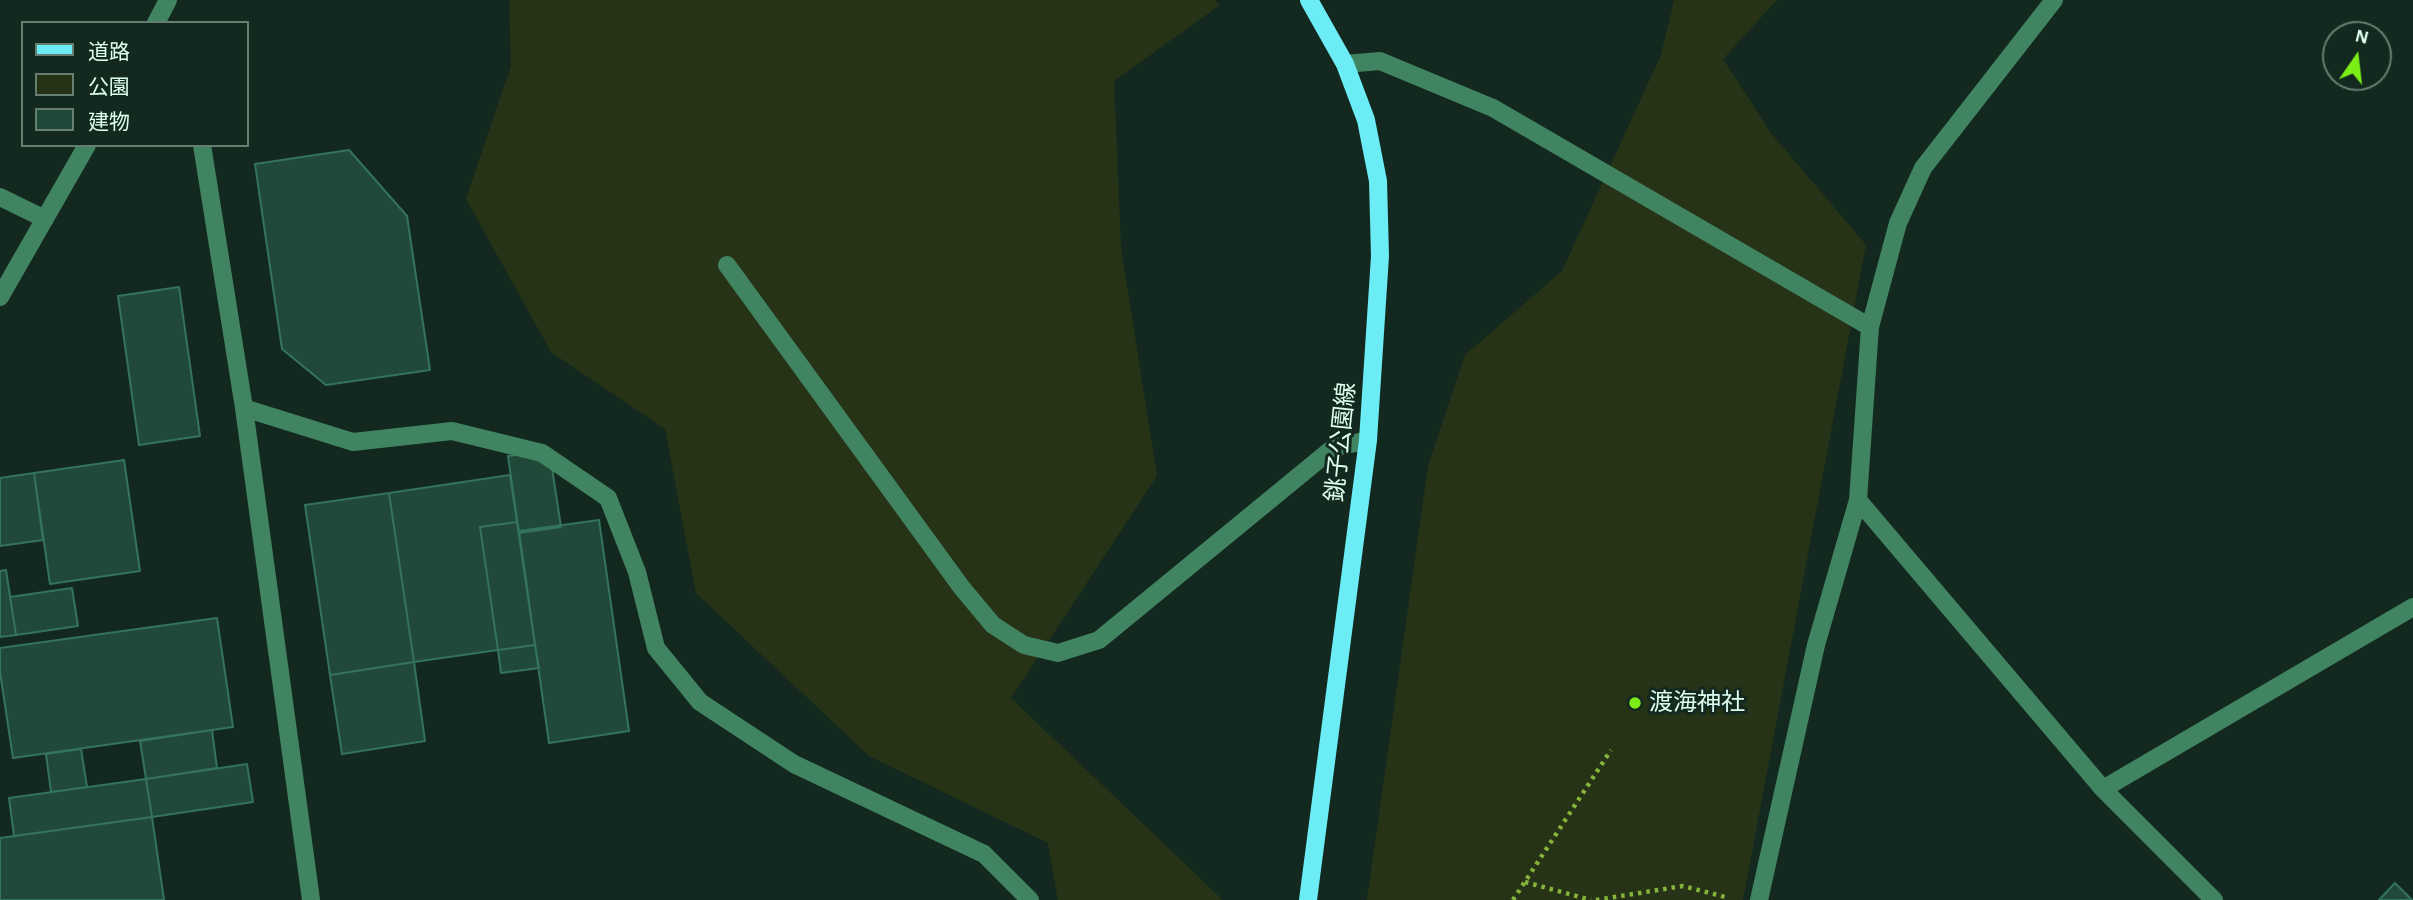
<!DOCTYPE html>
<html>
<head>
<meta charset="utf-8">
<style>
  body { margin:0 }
  #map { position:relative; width:2413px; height:900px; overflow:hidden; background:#132920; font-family:"Alegreya Sans","Noto Sans JP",sans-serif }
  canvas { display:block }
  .legend { position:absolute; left:21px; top:21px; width:228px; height:126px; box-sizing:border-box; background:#132920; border:2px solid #647e72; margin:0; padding:9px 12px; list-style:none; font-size:21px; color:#ddfdee }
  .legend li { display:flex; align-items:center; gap:14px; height:35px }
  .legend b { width:35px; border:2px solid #647e72 }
  .north { position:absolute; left:2322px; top:21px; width:70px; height:70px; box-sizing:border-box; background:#132920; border:2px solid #647e72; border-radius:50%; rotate:14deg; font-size:19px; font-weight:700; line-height:28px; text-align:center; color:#ddfdee }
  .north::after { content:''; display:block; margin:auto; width:24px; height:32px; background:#7bee17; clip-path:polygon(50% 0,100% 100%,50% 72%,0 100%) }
</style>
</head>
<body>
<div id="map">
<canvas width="2413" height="900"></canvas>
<ul class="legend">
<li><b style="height:9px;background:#6cecf5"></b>道路</li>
<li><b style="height:19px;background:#273316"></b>公園</li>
<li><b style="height:19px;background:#20493a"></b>建物</li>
</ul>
<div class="north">N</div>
</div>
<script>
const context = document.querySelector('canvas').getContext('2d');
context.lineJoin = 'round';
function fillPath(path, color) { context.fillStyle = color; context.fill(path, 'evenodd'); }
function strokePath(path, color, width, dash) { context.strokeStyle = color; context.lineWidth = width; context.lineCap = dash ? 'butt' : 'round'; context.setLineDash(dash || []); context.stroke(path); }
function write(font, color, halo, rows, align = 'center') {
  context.font = font + ' "Alegreya Sans","Noto Sans JP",sans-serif'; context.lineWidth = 6; context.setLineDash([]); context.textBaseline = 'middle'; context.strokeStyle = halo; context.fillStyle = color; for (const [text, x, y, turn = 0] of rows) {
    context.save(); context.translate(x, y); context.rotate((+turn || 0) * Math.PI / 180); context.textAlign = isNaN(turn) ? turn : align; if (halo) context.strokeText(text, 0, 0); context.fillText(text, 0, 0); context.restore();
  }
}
fillPath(new Path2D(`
  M509,0h705l6,5 -106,76 7,167 36,228 -146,222 212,202h-165l-10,-57 -179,-87 -173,-163 -31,-164 -114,-77 -85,-153 45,-133z
  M1674,0h103l-54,59 48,74 95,112 -123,655h-376l61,-434 37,-111 97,-84 99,-216z`), '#273316');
const building = new Path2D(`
  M349,150l58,66 23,154 -104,15 -44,-36 -27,-185z
  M179,287l21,149 -61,9 -21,-149z
  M536,453l16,15 9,59 -42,6 -11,-77z
  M124,460l16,111 -90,13 -16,-111z
  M34,473l9,67 -43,6v-68z
  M510,475l7,47 -37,5 18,123 -84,12 -25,-169z
  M389,493l25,169 -84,13 -25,-170z
  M599,520l30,211 -80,12 -30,-212z
  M517,522l18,123 -37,5 -18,-123z
  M6,570l10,65 -16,2v-66z
  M72,588l6,38 -62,9 -6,-38z
  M217,618l16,109 -220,31 -13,-86v-24z
  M535,645l4,23 -38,5 -3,-23z
  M414,662l11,79 -83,13 -12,-79z
  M212,730l5,38 -71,11 -6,-38z
  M81,749l6,38 -36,5 -5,-38z
  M247,764l6,38 -101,15 -6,-38z
  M146,779l6,38 -138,19 -5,-38z
  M152,817l12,83h-164v-62z
  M2395,883l17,17h-33z`);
fillPath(building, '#20493a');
strokePath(building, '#34735c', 2);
strokePath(new Path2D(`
  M1525,882l66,18
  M1513,900l98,-150
  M1596,900l87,-14 46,12`), '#86b43a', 4.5, [3.5, 5]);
strokePath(new Path2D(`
  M156,23l12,-23
  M1345,64l35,-3 113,47 377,219
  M202,145l42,263 67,492
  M0,197l45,22
  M727,265l235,323 31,37 31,20 34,8 41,-13 234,-192 35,-8
  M0,297l87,-152
  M244,408l109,34 99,-11 90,22 66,45 29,74 19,76 44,54 94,62 190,90 46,46
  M1858,500l245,289 111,111
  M2103,789l310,-182
  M1759,900l57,-255 42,-145 12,-173 28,-104 25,-55 131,-168`), '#418461', 18);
strokePath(new Path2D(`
  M1308,900l60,-460 12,-184 -2,-75 -12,-61 -21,-56 -36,-64`), '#6cecf5', 18);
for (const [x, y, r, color] of [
  [1635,703,7,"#7bee17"]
]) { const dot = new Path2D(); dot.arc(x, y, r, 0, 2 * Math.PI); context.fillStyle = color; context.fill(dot); strokePath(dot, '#132920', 2.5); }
write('24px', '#ddfdee', '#132920', [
  ["銚子公園線",1341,442,-84]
]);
write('24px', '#ddfdee', '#132920', [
  ["渡海神社",1649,703]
], 'left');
</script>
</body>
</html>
